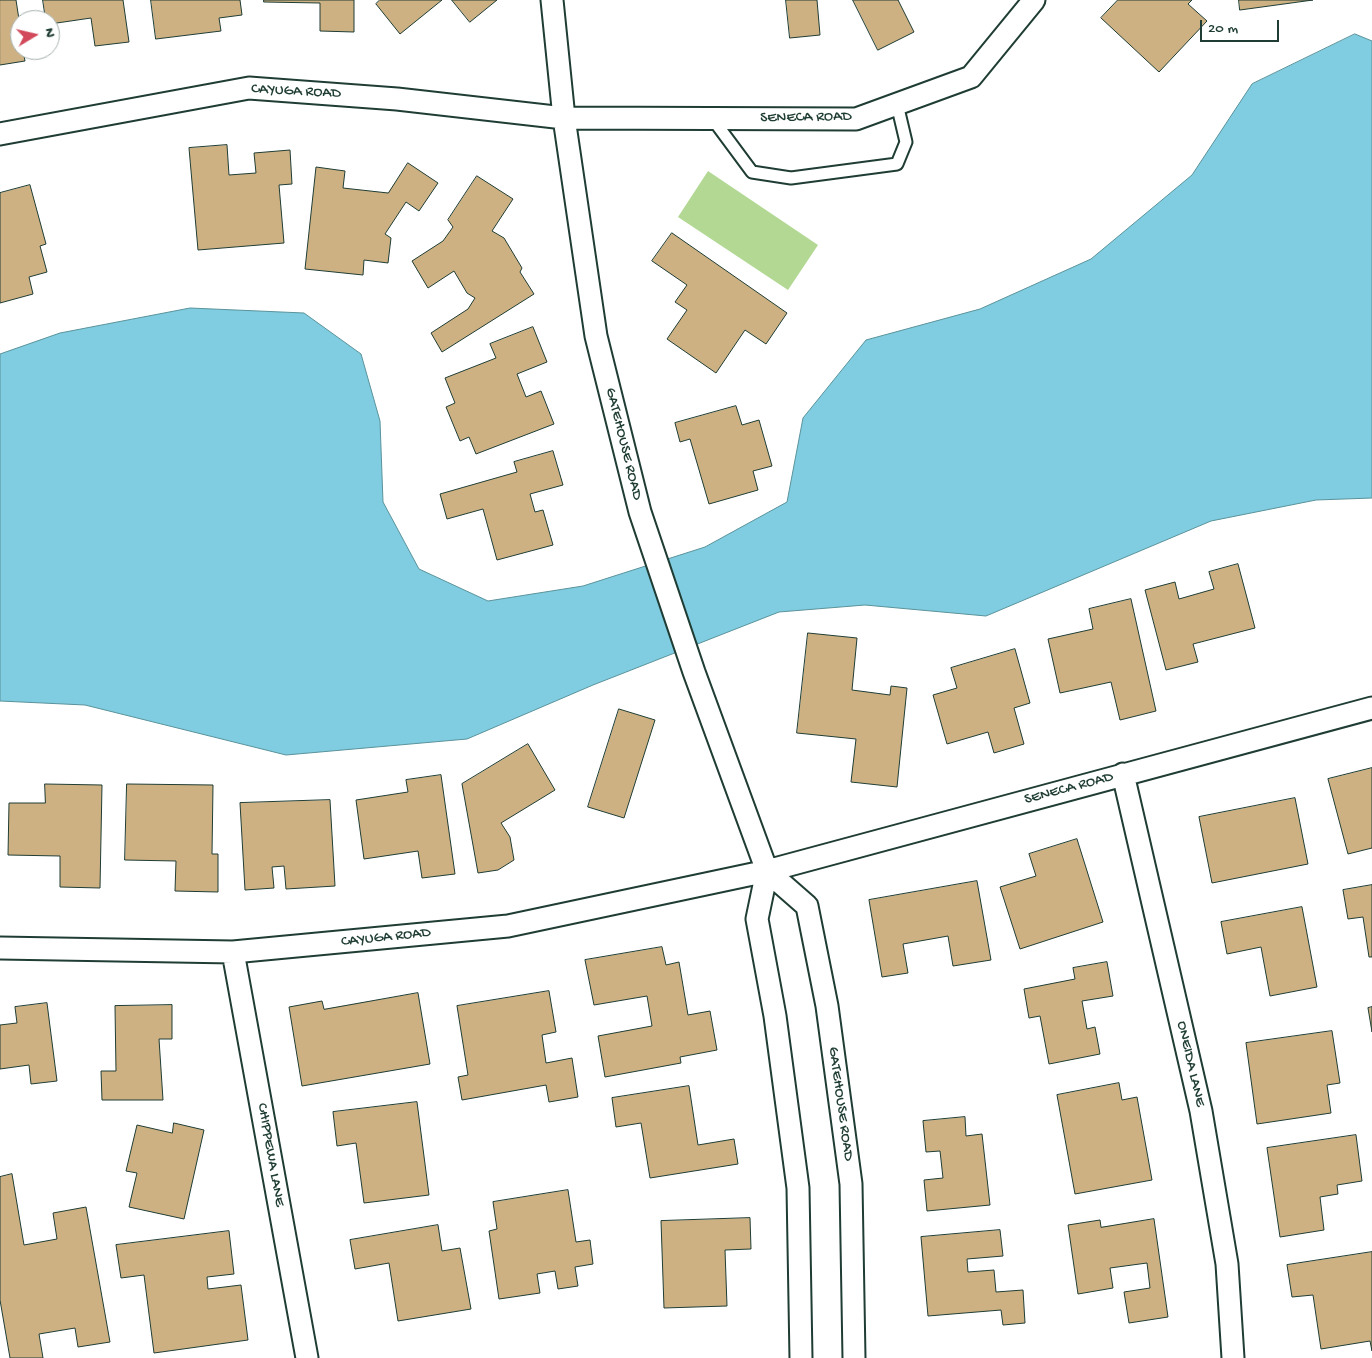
<!DOCTYPE html>
<html>
<head>
<meta charset="utf-8">
<style>
  body { margin:0 }
  #map { position:relative; width:1372px; height:1358px; overflow:hidden; background:#fff; font-family:"Gochi Hand",sans-serif }
  canvas { display:block }
  .north { position:absolute; left:10px; top:10px; width:50px; height:50px; box-sizing:border-box; background:#fff; border:1px solid #a5b1ae; border-radius:50%; rotate:81deg; font-size:14px; font-weight:700; line-height:20px; text-align:center; color:#1f3d34 }
  .north::after { content:''; display:block; margin:auto; width:18px; height:22px; background:#d1495b; clip-path:polygon(50% 0,100% 100%,50% 72%,0 100%) }
  .scale { position:absolute; left:1200px; top:20px; width:79px; height:22px; box-sizing:border-box; border:2px solid #1f3d34; border-top:0; padding-left:6px; font-size:15px; line-height:18px; white-space:nowrap; color:#1f3d34; -webkit-text-stroke:4px #fff; paint-order:stroke }
</style>
</head>
<body>
<div id="map">
<canvas width="1372" height="1358"></canvas>
<div class="north">N</div>
<div class="scale">20 m</div>
</div>
<script>
const context = document.querySelector('canvas').getContext('2d');
context.lineJoin = 'round';
function fillPath(path, color) { context.fillStyle = color; context.fill(path, 'evenodd'); }
function strokePath(path, color, width, dash) { context.strokeStyle = color; context.lineWidth = width; context.lineCap = dash ? 'butt' : 'round'; context.setLineDash(dash || []); context.stroke(path); }
function write(font, color, halo, rows, align = 'center') {
  context.font = font + ' "Gochi Hand",sans-serif'; context.lineWidth = 4; context.setLineDash([]); context.textBaseline = 'middle'; context.strokeStyle = halo; context.fillStyle = color; for (const [text, x, y, turn = 0] of rows) {
    context.save(); context.translate(x, y); context.rotate((+turn || 0) * Math.PI / 180); context.textAlign = isNaN(turn) ? turn : align; if (halo) context.strokeText(text, 0, 0); context.fillText(text, 0, 0); context.restore();
  }
}
fillPath(new Path2D(`
  M708,171l110,74 -30,45 -110,-73z`), '#b3d894');
const water = new Path2D(`
  M1355,34l17,7v457l-56,2 -105,21 -225,95 -121,-11 -86,7 -186,73 -126,54 -181,16 -201,-50 -85,-4v-347l60,-21 130,-25 114,5 57,41 19,67 3,81 36,67 69,32 95,-15 122,-39 82,-45 16,-84 63,-78 114,-31 111,-50 101,-84 60,-91z`);
fillPath(water, '#80cce0');
strokePath(water, '#59939b', 1);
const building = new Path2D(`
  M0,0h16l4,26v24h3l2,11 -25,4z
  M43,0h80l6,42 -34,4 -4,-28 -41,6v-4h-4z
  M151,0h89l2,15 -23,3 2,13 -65,8z
  M264,0h90v32l-34,-1v-28l-56,-1z
  M380,0h62l-42,34 -24,-30z
  M452,0h45l-27,22z
  M786,0h31l3,35 -30,3z
  M853,0h45l16,32 -36,18z
  M1118,0h74l-4,4 19,17 -48,51 -58,-54z
  M1239,0h74l-73,10z
  M227,145l2,30 27,-2 -2,-20 36,-3 2,34 -13,1 5,58 -86,7 -9,-102z
  M408,163l30,20 -19,28 -13,-9 -21,32 6,4 -3,25 -24,-3 -1,15 -58,-6 11,-102 29,4 -2,17 45,5z
  M477,176l36,23 -21,32 12,7 18,30 -2,4 14,22 -92,58 -11,-19 37,-24 7,-11 -8,-5 -13,-22 -26,17 -16,-27 31,-20 10,-14 -5,-7z
  M30,185l16,59 -6,2 7,26 -18,5 4,17 -33,9v-110z
  M672,233l115,80 -21,31 -21,-14 -29,43 -49,-34 20,-29 -12,-8 12,-17 -35,-24z
  M533,327l14,35 -30,12 9,23 15,-6 13,33 -78,30 -7,-17 -9,4 -14,-34 9,-4 -10,-25 51,-20 -6,-14z
  M736,406l6,19 17,-5 13,46 -19,5 5,19 -49,14 -19,-65 -10,3 -5,-19z
  M553,451l10,34 -33,9 5,18 8,-2 10,35 -56,15 -14,-51 -36,10 -7,-25 77,-22 -3,-10z
  M1238,564l17,64 -62,16 5,18 -32,8 -21,-80 30,-8 4,17 35,-10 -5,-17z
  M1131,599l25,112 -36,9 -9,-38 -51,11 -12,-54 45,-10 -4,-20z
  M808,633l49,5 -5,52 38,5 1,-9 16,2 -10,99 -46,-5 5,-43 -59,-6z
  M1015,649l15,54 -16,5 10,36 -30,9 -6,-21 -41,12 -14,-49 24,-7 -6,-20z
  M619,709l36,11 -31,98 -36,-11z
  M528,744l27,46 -54,33 9,14 4,23 -16,10 -20,3 -16,-89z
  M1372,768v80l-24,6 -20,-75z
  M441,775l14,99 -33,4 -4,-27 -54,8 -8,-59 52,-8 -2,-12z
  M45,784l57,1 -2,103 -40,-1v-31l-52,-1 1,-52h36z
  M127,784l86,1 -1,69h6v38l-43,-1 1,-30 -51,-1z
  M1295,798l13,66 -96,19 -13,-66z
  M330,800l5,86 -49,3 -2,-23 -12,1 2,21 -29,2 -5,-87z
  M1077,839l26,83 -83,27 -20,-62 36,-11 -7,-22z
  M977,881l14,79 -38,6 -5,-30 -45,8 5,29 -26,4 -13,-77z
  M1372,885v72h-3l-6,-40 -15,2 -5,-29z
  M1302,907l15,80 -47,9 -9,-49 -34,7 -6,-32z
  M662,947l4,18 13,-3 9,53 22,-4 7,39 -37,7 1,6 -76,14 -7,-41 54,-10 -5,-30 -53,9 -9,-45z
  M1107,962l6,34 -31,5 5,28 8,-2 5,27 -51,10 -9,-48 -11,2 -5,-29 51,-10 -2,-11z
  M549,991l7,41 -14,3 4,28 26,-5 6,39 -29,5 -3,-17 -84,15 -4,-23 10,-2 -11,-69z
  M418,993l12,71 -128,22 -13,-79 33,-6 2,8z
  M47,1003l10,78 -26,3 -2,-19 -29,4v-44l17,-2 -2,-16z
  M172,1005v34h-13l4,61h-61l-1,-29h15l-1,-65z
  M1372,1007v25l-4,-24z
  M1332,1031l8,52 -13,2 4,28 -74,11 -11,-81z
  M1119,1083l3,17 15,-3 15,83 -77,14 -18,-99z
  M689,1086l9,59 36,-6 4,25 -88,14 -9,-55 -25,4 -4,-29z
  M417,1102l12,93 -65,8 -8,-60 -19,3 -4,-34z
  M965,1117l1,19 16,-2 8,71 -63,6 -3,-31 19,-2 -3,-27 -14,1 -3,-31z
  M174,1123l30,7 -20,89 -55,-12 8,-34 -11,-2 11,-46 35,8z
  M1356,1135l6,46 -25,4 1,9 -18,3 4,33 -44,7 -13,-89z
  M12,1174l12,71 33,-6 -4,-26 33,-6 24,135 -32,5 -3,-19 -36,6 4,24h-33l-10,-58v-123z
  M568,1190l8,52 14,-2 3,24 -18,3 3,19 -20,3 -3,-18 -18,3 3,19 -41,6 -10,-68 8,-2 -4,-27z
  M750,1218l1,31 -26,1 2,56 -63,2 -3,-87z
  M1154,1219l14,98 -39,6 -5,-31 26,-4 -3,-25 -37,5 3,20 -35,6 -10,-69 32,-5 1,7z
  M438,1225l4,26 18,-3 11,61 -73,12 -9,-58 -34,6 -5,-29z
  M1000,1230l3,26 -36,3 1,13 26,-2 2,22 27,-2 2,33 -22,2 -2,-15 -73,6 -7,-79z
  M229,1231l5,43 -27,3 1,12 33,-4 7,55 -94,13 -10,-78 -23,3 -5,-33z
  M1372,1252v99l-2,-10 -49,8 -8,-54 -21,2 -5,-32z`);
fillPath(building, '#ceb183');
strokePath(building, '#1f3d34', 1);
const lane = new Path2D(`
  M712,118l40,54 39,6 106,-14 9,-22 -9,-38`);
const street = new Path2D(`
  M552,0l12,118 32,218 44,176 54,160 73,199 40,35 20,100 24,178 3,174
  M0,134l249,-46 148,11 167,19 292,1 115,-42 63,-77
  M1123,774l78,337 26,153 6,94
  M767,871l-10,48 18,97 23,172 3,170
  M0,948l233,4 275,-26 259,-55 605,-163
  M233,952l74,406`);
strokePath(lane, '#1f3d34', 15);
strokePath(street, '#1f3d34', 25);
strokePath(lane, '#fff', 11);
strokePath(street, '#fff', 21);
write('15px', '#1f3d34', '#fff', [
  ["CAYUGA ROAD",296,92,3],
  ["SENECA ROAD",806,118,-1],
  ["GATEHOUSE ROAD",623,444,76],
  ["SENECA ROAD",1069,789,-15],
  ["CAYUGA ROAD",386,938,-6],
  ["ONEIDA LANE",1190,1064,77],
  ["GATEHOUSE ROAD",840,1104,82],
  ["CHIPPEWA LANE",270,1155,80]
]);
</script>
</body>
</html>
